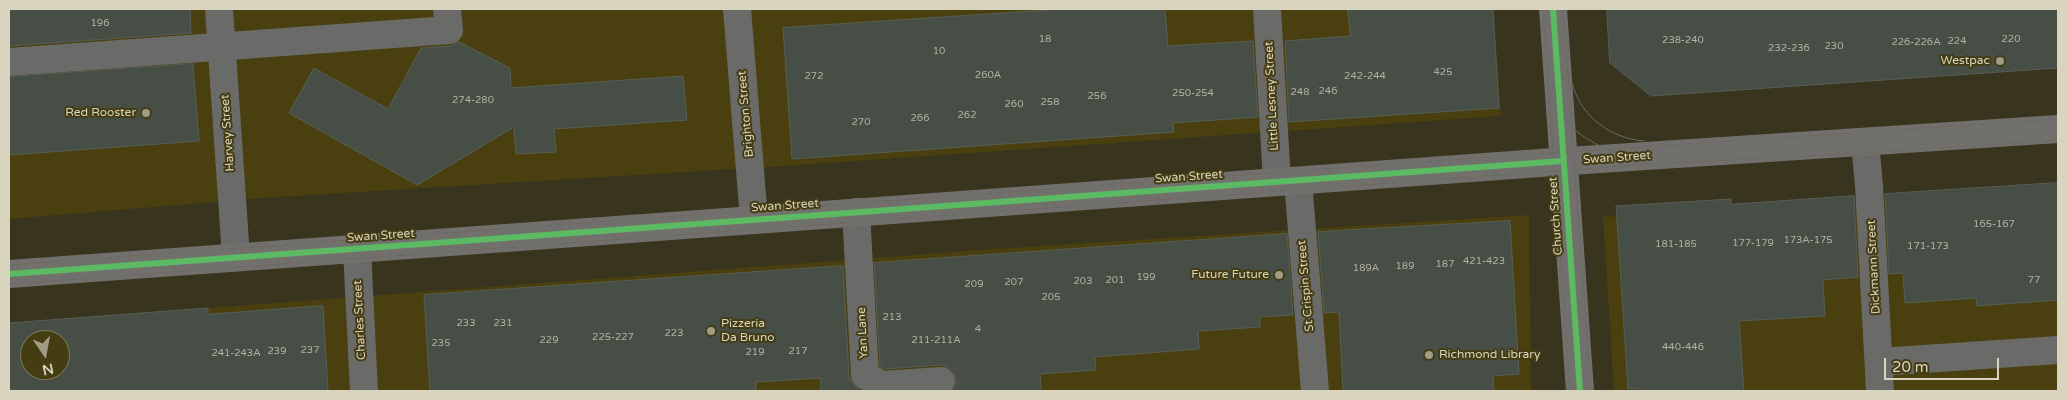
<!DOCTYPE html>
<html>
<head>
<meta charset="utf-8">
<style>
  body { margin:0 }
  #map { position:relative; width:2067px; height:400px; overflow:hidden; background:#39341d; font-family:"Varela Round",sans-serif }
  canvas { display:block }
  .frame { position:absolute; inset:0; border:10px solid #d9d4be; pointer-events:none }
  .north { position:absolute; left:20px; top:330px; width:50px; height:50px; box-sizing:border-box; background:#443c12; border:1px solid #807957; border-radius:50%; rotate:168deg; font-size:14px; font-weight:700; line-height:20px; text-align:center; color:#d9d4be }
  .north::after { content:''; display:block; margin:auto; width:18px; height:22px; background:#a19c86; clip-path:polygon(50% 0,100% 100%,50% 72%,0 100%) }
  .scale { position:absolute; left:1884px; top:358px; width:115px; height:22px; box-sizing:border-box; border:2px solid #d9d4be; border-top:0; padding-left:6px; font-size:15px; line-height:18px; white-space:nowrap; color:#d9d4be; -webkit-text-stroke:4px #443c12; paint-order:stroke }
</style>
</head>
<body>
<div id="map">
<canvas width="2067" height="400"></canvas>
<div class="frame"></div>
<div class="north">N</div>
<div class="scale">20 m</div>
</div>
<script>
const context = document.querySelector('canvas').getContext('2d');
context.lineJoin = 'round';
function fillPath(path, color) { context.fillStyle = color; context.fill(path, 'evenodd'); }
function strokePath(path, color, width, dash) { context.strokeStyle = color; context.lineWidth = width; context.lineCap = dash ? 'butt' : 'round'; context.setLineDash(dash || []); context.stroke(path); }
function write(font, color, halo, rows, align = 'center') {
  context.font = font + ' "Varela Round",sans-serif'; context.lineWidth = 4; context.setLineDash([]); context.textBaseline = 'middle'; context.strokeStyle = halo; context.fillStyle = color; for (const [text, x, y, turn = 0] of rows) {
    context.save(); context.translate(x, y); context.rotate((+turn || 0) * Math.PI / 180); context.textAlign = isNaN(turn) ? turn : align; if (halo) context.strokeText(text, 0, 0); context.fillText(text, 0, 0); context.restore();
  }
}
fillPath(new Path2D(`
  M9,9h1484l8,107 -718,50 -521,32 -253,21z
  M2058,186v205h-444l-11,-174z
  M1529,215l2,176h-340v-1l-1182,1v-68l985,-74zM30,340h30v30h-30z`), '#493f0f');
const building = new Path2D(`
  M9,9h181l1,24 -182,13z
  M1063,9h102l3,37 85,-5 5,76 -85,6 1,9 -382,27 -9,-131z
  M1348,9h145l6,99 -210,14 -4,-81 65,-5z
  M1607,9h451v59l-407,28 -41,-33z
  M459,42l51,26 1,20 172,-12 4,44 -133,9 2,23 -40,2 -2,-27 -97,58 -128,-72 25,-45 74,41 33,-61 29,-2z
  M193,64l6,77 -190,14v-78z
  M2058,183v117l-81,6 -1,-8 -71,5 -2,-30 -14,1 -4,-80z
  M1854,196l4,81 -35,3 2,36 -86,5 5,70h-108v-3l-8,1 -12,-183 115,-7v5z
  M1510,221l9,153 -26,2 1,15h-151l-4,-79 -15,1 -6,-81z
  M1287,234l6,81 -33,2v10l-62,4 1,18 -104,8 1,13 -56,4 1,17h-89l3,-4 1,-8 -2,-7 -7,-5 -7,-2 -54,4 -6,-3 -6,-103z
  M843,266l6,110 3,7 10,8h-41l-1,-13 -64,4v9h-326l-6,-96z
  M323,306l5,85h-319v-68l199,-15v6zM30,340h30v30h-30z`);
fillPath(building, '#464e45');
strokePath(building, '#575f57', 1);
strokePath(new Path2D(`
  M219,9l17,248
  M737,9l17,211
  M1267,9l10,173
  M9,62l440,-32 -2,-21
  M1865,142l4,44 11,205
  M1298,181l17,210
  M856,212l9,163 17,10 59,-4
  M357,249l7,142
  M1879,362l179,-12`), '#6a6a68', 28);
strokePath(new Path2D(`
  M1553,9l27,382
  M9,274l1545,-112 504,-33`), '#71706d', 28);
strokePath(new Path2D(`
  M1543,9l27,382
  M1563,9l28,382
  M1573,85c7,31 39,54 71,56
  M1554,87c2,11 6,23 12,33 13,20 56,38 78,40
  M9,265l1453,-106 596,-40
  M9,284l1627,-119 229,-12 193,-13`), '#6c6b64', 1);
strokePath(new Path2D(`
  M1553,9l27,382
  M9,274l1554,-113`), '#5cba63', 6);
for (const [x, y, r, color] of [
  [2000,61,5,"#a19c86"],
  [146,113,5,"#a19c86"],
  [1279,275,5,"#a19c86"],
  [711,331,5,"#a19c86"],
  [1429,355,5,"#a19c86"]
]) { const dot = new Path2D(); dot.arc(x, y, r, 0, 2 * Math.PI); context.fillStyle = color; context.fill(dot); strokePath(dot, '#443c12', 2); }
write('10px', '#b4b2a0', null, [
  ["196",100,23],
  ["18",1045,39],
  ["220",2011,39],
  ["238-240",1683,40],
  ["224",1957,41],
  ["226-226A",1916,42],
  ["230",1834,46],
  ["232-236",1789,48],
  ["10",939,51],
  ["425",1443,72],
  ["260A",988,75],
  ["272",814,76],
  ["242-244",1365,76],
  ["246",1328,91],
  ["248",1300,92],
  ["250-254",1193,93],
  ["256",1097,96],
  ["274-280",473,100],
  ["258",1050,102],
  ["260",1014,104],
  ["262",967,115],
  ["266",920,118],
  ["270",861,122],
  ["165-167",1994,224],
  ["173A-175",1808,240],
  ["177-179",1753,243],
  ["181-185",1676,244],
  ["171-173",1928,246],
  ["421-423",1484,261],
  ["187",1445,264],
  ["189",1405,266],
  ["189A",1366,268],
  ["199",1146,277],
  ["201",1115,280],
  ["77",2034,280],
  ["203",1083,281],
  ["207",1014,282],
  ["209",974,284],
  ["205",1051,297],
  ["213",892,317],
  ["233",466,323],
  ["231",503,323],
  ["4",978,329],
  ["223",674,333],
  ["225-227",613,337],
  ["229",549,340],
  ["211-211A",936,340],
  ["235",441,343],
  ["440-446",1683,347],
  ["237",310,350],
  ["239",277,351],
  ["217",798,351],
  ["219",755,352],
  ["241-243A",236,353]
]);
write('12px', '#d9d4be', '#443c12', [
  ["Westpac",1990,61],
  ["Red Rooster",136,113],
  ["Future Future",1269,275],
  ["Pizzeria",721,324,"left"],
  ["Da Bruno",721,338,"left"],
  ["Richmond Library",1439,355,"left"]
], 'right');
write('12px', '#d9d4be', '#443c12', [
  ["Little Lesney Street",1272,96,-93],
  ["Brighton Street",746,114,-95],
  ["Harvey Street",228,133,-94],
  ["Swan Street",1617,158,-4],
  ["Swan Street",1189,177,-4],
  ["Swan Street",785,206,-4],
  ["Church Street",1556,216,-94],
  ["Swan Street",381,236,-4],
  ["Dickmann Street",1874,267,-93],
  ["St Crispin Street",1306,286,-95],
  ["Charles Street",360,320,-93],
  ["Yan Lane",863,333,-93]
]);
</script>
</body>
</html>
